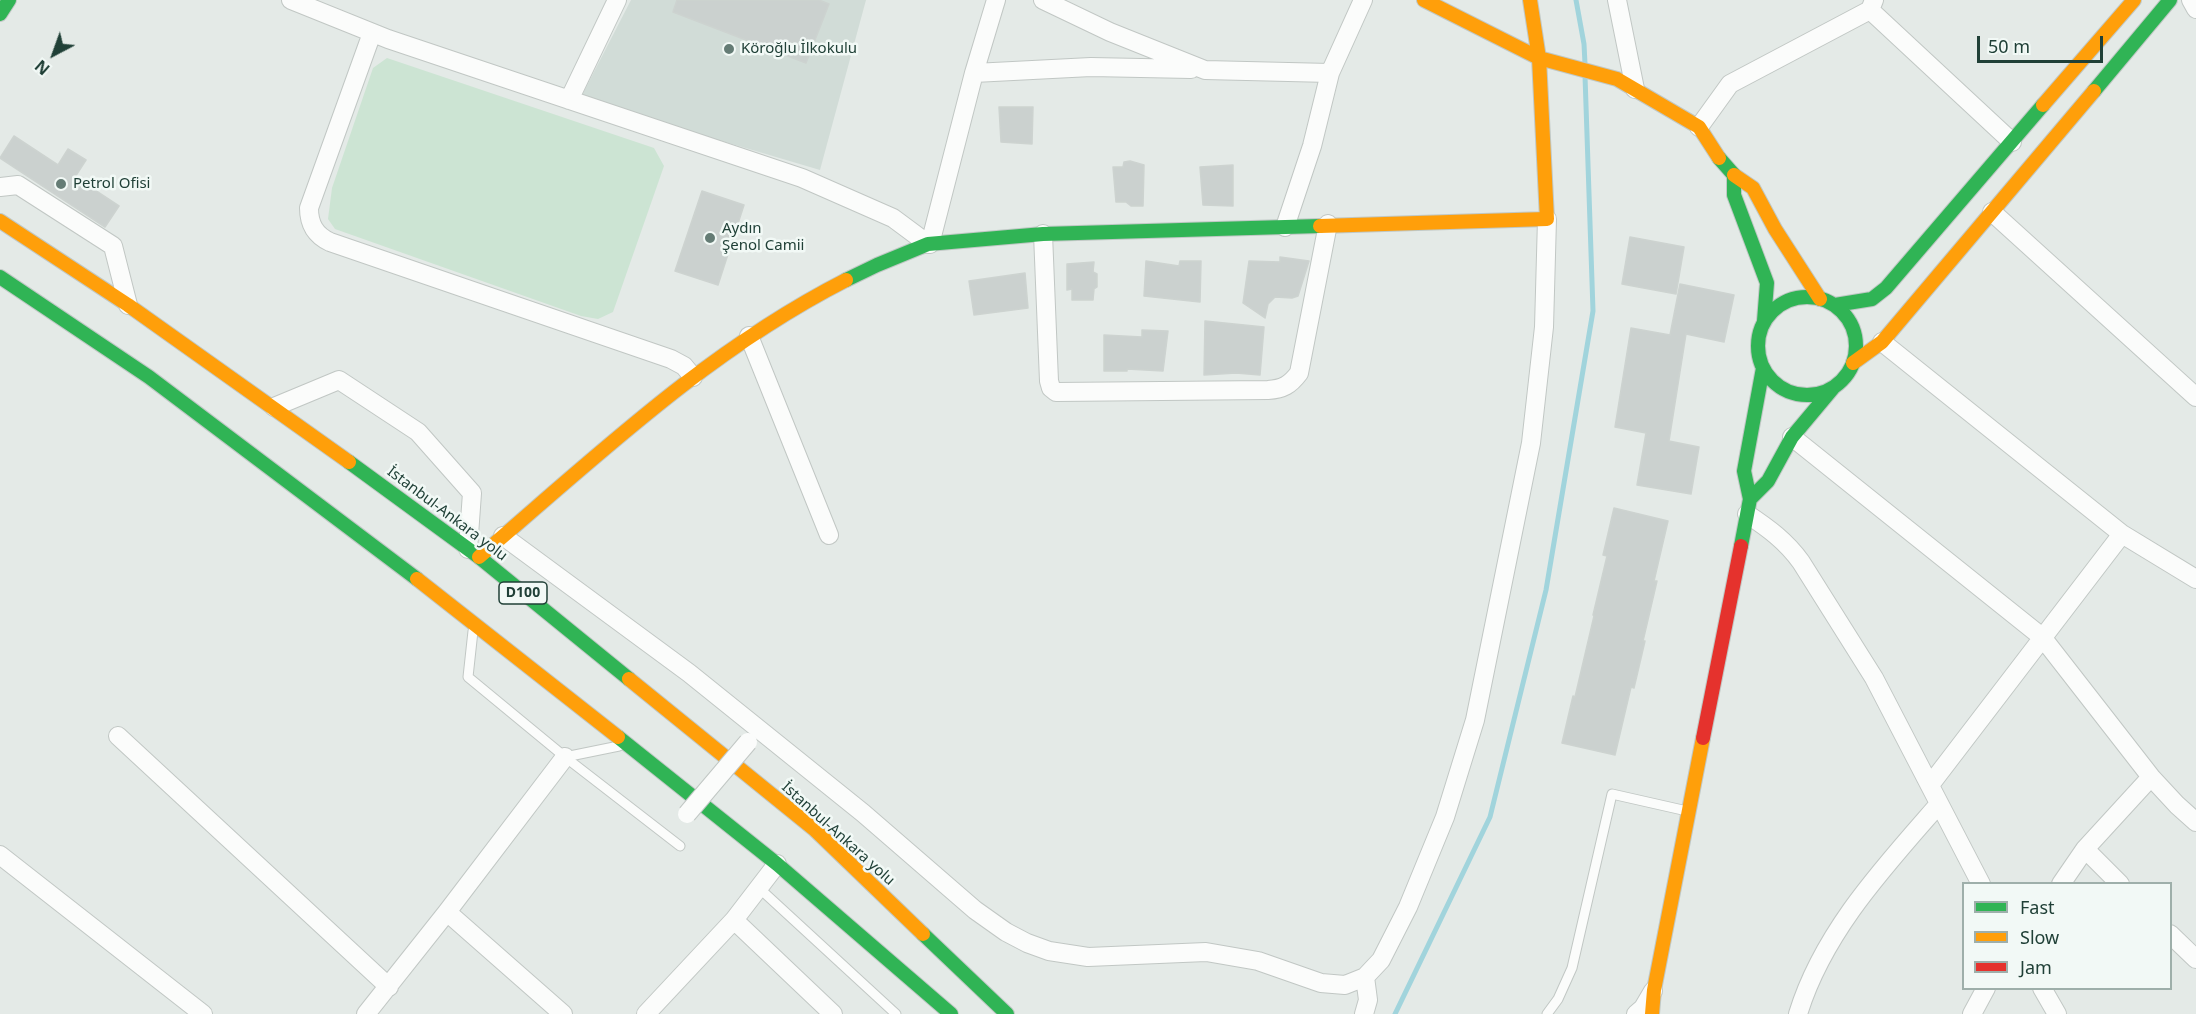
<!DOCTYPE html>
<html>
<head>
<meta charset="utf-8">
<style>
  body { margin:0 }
  #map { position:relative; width:2196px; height:1014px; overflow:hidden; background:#e4eae7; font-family:"Noto Sans",sans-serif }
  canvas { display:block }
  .legend { position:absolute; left:1962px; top:882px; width:210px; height:108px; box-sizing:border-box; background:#f2f9f6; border:2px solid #9eafaa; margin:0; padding:8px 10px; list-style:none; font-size:18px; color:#204037 }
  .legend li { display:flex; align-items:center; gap:12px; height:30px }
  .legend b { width:30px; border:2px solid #9eafaa }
  .north { position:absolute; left:24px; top:24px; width:60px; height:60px; -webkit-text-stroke:4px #f2f9f6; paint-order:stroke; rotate:221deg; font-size:16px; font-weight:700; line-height:24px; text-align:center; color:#204037 }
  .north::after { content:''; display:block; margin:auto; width:21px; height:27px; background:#204037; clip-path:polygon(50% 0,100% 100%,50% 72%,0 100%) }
  .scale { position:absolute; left:1977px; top:36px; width:126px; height:27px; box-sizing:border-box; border:3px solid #204037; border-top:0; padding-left:8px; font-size:18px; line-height:21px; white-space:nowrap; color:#204037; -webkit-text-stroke:4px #f2f9f6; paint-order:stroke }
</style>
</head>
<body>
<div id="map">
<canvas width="2196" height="1014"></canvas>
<ul class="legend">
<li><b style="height:8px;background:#30b455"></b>Fast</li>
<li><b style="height:8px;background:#ff9f0a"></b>Slow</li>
<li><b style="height:8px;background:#e5322d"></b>Jam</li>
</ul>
<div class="north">N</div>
<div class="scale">50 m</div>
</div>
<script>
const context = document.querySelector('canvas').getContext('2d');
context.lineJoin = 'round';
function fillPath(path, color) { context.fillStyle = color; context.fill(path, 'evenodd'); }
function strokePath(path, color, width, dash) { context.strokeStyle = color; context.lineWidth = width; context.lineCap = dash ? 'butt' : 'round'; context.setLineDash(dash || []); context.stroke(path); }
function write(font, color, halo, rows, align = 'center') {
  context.font = font + ' "Noto Sans",sans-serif'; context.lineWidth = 5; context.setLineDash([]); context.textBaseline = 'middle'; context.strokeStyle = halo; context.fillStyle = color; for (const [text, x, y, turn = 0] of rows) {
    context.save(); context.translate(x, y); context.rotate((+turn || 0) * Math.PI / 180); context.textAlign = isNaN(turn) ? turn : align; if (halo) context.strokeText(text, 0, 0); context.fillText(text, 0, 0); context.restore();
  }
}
fillPath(new Path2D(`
  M631,0h235l-46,170 -240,-71z`), '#d1dcd7');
fillPath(new Path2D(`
  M387,58l267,90 10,18 -51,146 -15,7 -17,-3 -246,-87 -7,-10 4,-31 41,-120z`), '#cce4d3');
strokePath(new Path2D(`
  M1576,0l8,44 1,20
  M1395,1014l95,-197 56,-227 47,-279 -8,-235`), '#a1d4dc', 5);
const building = new Path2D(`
  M677,0h142l10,4 -23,59 -133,-51z
  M999,107h34l-1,37 -31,-2z
  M14,136l44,29 10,-16 18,11 -11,17 44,29 -14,21 -105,-69z
  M1130,161l14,4 -1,41h-12l-5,-4h-10l-3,-35h10l1,-5z
  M1233,165v41l-30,-1 -3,-38z
  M702,191l42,14 -26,80 -43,-14z
  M1630,237l54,10 -8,47 -54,-10z
  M1280,257l29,4 -11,35 -6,2 -17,-1 -7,7 -3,14 -22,-15 6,-42 31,1z
  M1146,261l33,5 1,-5h21l-1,41 -56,-6z
  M1094,262l-1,10 4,2v13l-3,2 -1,11h-21v-11l-5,1v-26z
  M1025,273l3,35 -54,7 -5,-34z
  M1680,284l54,11 -10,47 -38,-8 -17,107 30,6 -8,47 -54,-9 9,-52 -31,-6 16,-99 39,7z
  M1205,321l59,6 -4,48 -24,-2 -32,2z
  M1142,330l26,1 -5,40 -36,-2v2h-23v-36l38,2z
  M1614,508l54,13 -14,60h3l-14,60h2l-11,47 -3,-1 -16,68 -53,-12 11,-47 2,1 19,-81 -1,-1 14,-59 -4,-1z`);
fillPath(building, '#cbd1cf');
strokePath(building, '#cdd3d0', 1.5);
const lane = new Path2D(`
  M473,631l-5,46 97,80 115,89
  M565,757l54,-11
  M759,888l137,126
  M1547,1014l11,-15 14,-31 40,-174 75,17`);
const street = new Path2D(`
  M291,0l97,39 414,139 91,40 35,26
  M1043,0l67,32 95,38 125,3
  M1617,0l18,89
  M2191,0l5,9
  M1870,10l142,132
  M372,33l-63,175c0,16 6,27 21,34l341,117 13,7 9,11
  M974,73l117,-6 100,2
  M569,100l48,-100
  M1699,127l31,-43 140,-74 4,-10
  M0,187l18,-2 95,61 15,59
  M1992,212l204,185
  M1285,227l27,-81 18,-73 33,-73
  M1043,234l6,147 2,7 5,4 212,-2c15,-1 22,-5 31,-17l29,-149
  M930,244l44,-171 22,-73
  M749,336l80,199
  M1882,342l240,192 74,45
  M274,407l65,-27 79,52 54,61 -4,56
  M1792,437l250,200 109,140 26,28 19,17
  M1747,514c21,14 39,27 54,48l73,116 107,206
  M503,536l186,137 174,140 112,97 31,22 21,11 22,8 39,6 118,-5 52,9 63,22 24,2 20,-8 16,-17 27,-53 37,-90 30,-97 56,-277 13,-116 3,-108
  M118,736l271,251
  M1930,785l192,-251
  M2085,849l35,35
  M0,855l203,159
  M2061,884l24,-35 66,-72
  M447,912l116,102
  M734,920l43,-56
  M2170,934l26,25
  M2042,988l15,26
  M366,1014l81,-102 118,-155
  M646,1014l88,-94 99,94
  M1364,1014l4,-14 -3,-23
  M1636,1014l7,-6 10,-17
  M1798,1014c25,-82 86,-147 141,-210
  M1972,1014l14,-26`);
const fast = new Path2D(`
  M0,14l9,-14
  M2094,91l76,-91
  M1719,158l15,17v20l33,88 -3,38
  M0,277l149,100 268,202
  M846,280l31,-15 51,-21 115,-10 277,-8
  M1758 346a49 49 0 1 1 98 0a49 49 0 1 1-98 0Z
  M1835,305l37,-6 14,-11 157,-183
  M349,462l130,95 150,122
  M1750,499l18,-18 24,-44 41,-49
  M1741,546l9,-47 -6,-28 19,-103
  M618,737l159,127 174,150
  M923,934l84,80`);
const slow = new Path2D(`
  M1424,0l115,58 78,21 82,48 20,31
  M2043,105l91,-105
  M1734,175l19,13 22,41 45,70
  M0,221l128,84 221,157
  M1320,226l227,-7 -8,-161 -9,-58
  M1853,363l29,-21 212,-251
  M479,557c118,-101 228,-206 367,-277
  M417,579l201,158
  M629,679l185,150 109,105
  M1652,1014l2,-24 49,-252`);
const jam = new Path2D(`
  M1703,738l38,-192`);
strokePath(lane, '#c1c7c4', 11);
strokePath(street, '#c1c7c4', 20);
strokePath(fast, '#c0c8c5', 16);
strokePath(slow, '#c0c8c5', 16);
strokePath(jam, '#c0c8c5', 16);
strokePath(lane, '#fbfcfb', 9);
strokePath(street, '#fbfcfb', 18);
strokePath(fast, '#30b455', 14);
strokePath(slow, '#ff9f0a', 14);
strokePath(jam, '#e5322d', 14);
const streetBridge = new Path2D(`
  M687,814l61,-72`);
strokePath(streetBridge, '#c1c7c4', 20, []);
strokePath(streetBridge, '#fbfcfb', 18);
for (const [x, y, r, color] of [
  [729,49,6,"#657c75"],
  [61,184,6,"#657c75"],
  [710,238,6,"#657c75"]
]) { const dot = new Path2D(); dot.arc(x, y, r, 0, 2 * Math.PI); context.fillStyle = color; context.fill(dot); strokePath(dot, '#f2f9f6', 2); }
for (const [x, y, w] of [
  [523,593,48]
]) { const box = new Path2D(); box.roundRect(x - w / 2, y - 11, w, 22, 4.5); context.fillStyle = '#f2f9f6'; context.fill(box); strokePath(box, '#204037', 1.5); }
write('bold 14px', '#204037', null, [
  ["D100",523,593]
]);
write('15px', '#204037', '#f2f9f6', [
  ["Köroğlu İlkokulu",741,49],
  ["Petrol Ofisi",73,184],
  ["Aydın",722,229],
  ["Şenol Camii",722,246]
], 'left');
write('15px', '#204037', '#f2f9f6', [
  ["İstanbul-Ankara yolu",447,514,37],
  ["İstanbul-Ankara yolu",838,834,42]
]);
</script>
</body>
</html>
